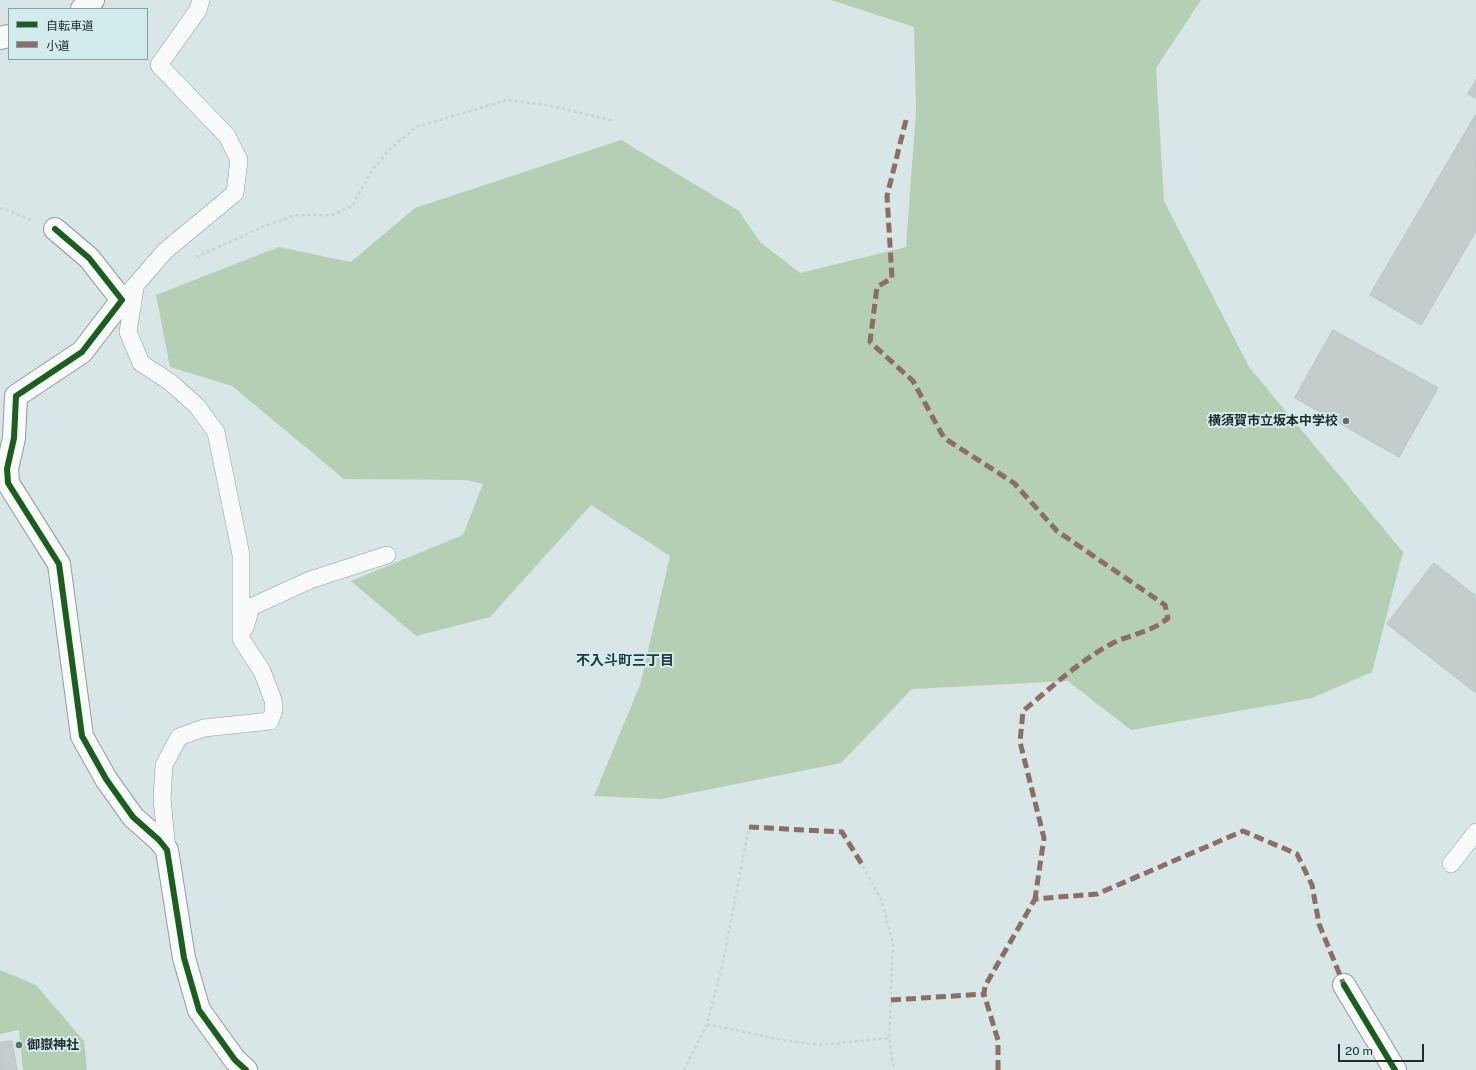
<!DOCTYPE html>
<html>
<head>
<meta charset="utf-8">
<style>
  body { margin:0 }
  #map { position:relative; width:1476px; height:1070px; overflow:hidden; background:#d8e6e7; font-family:"Public Sans","Noto Sans JP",sans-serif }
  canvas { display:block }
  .legend { position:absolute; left:8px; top:8px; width:140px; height:52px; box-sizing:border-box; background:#d2eced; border:1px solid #8c9fa0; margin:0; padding:5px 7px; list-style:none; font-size:12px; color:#222c2c }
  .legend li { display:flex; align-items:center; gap:8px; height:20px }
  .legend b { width:20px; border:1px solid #8c9fa0 }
  .scale { position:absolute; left:1338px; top:1044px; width:86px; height:18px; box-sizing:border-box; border:2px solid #222c2c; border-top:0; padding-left:5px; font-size:12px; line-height:14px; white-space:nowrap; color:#222c2c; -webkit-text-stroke:3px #d2eced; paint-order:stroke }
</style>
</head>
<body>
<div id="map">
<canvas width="1476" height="1070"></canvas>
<ul class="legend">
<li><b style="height:5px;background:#1b5e20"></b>自転車道</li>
<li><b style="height:5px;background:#8d6e63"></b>小道</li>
</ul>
<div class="scale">20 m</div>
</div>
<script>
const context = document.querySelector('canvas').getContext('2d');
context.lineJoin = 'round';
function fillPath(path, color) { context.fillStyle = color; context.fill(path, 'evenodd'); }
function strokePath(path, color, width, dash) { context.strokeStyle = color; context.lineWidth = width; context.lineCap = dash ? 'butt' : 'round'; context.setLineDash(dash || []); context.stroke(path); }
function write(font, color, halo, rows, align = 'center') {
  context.font = font + ' "Public Sans","Noto Sans JP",sans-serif'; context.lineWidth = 4; context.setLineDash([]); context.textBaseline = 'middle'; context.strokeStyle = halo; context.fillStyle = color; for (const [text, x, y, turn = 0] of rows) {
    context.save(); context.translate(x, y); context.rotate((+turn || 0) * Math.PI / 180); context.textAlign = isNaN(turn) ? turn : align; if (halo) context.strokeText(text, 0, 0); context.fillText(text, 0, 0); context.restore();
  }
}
fillPath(new Path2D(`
  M831,0h370l-45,68 8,133 85,166 154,185 -31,120 -60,26 -181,32 -63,-49 -156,8 -71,74 -180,36 -67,-3 46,-111 30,-129 -79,-51 -101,112 -74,19 -65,-55 112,-46 20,-51 -16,-4 -123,-1 -112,-93 -62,-19 -14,-72 123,-48 72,15 64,-54 206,-68 118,71 21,31 40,31 106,-26 10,-135 -2,-85z
  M0,970l36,15 48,56 3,29h-64l-4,-40 -19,4z`), '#b4cfb4');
const building = new Path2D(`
  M1476,80v19l-8,-5z
  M1475,116l1,115 -55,94 -51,-30z
  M1333,330l105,58 -39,69 -104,-59z
  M1434,563l42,33v97l-89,-69z
  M12,1041l5,29h-17v-27z`);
fillPath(building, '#c3cecc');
strokePath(building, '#bac4c3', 1);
const service = new Path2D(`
  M135,288l-7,44 13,31 29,19 27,24 19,26 25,123v84l21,32 11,29 1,10 -4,11 -66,7 -25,9 -15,28 -2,34 5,51
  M126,296l39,-45 70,-58 4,-33 -12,-24 -68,-71 39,-55 3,-10
  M245,628l6,-21 59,-27 77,-25
  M1451,864l25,-32`);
const minor = new Path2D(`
  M55,229l34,29 33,42 -40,52 -66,44 -2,42 -7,31 1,14 51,81 23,172 24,43 27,38 26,23 8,10 17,108 15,52 36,50 11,10
  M1344,985l51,85`);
const tertiary = new Path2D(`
  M82,9l11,-9
  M0,38l9,-2`);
strokePath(service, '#929c9d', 18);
strokePath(minor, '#929c9d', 24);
strokePath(tertiary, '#929c9d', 24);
strokePath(new Path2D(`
  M0,208l32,12
  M196,257l69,-31 30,-11h37l20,-9 19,-34 18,-22 27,-23 91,-27 40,5 67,16
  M863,866l18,33 12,45 -4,94 5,32
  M707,1024l75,16 39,5 68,-7
  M684,1070l23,-46 16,-62 26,-135`), '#ced2d3', 2.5, [3, 3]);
strokePath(service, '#f9fbfb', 17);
strokePath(minor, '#f9fbfb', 22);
strokePath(tertiary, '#f9fbfb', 22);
strokePath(new Path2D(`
  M906,120l-19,76 5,82 -15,9 -7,55 43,39 31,57 70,45 43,48 108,74 3,13c-16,14 -36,16 -55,25 -34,18 -61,44 -90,68l-3,31 24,96 -9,61
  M749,827l93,5 21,34
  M891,1000l93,-6
  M998,1070v-30l-14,-46 1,-8 50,-87 62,-5 146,-63 54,23 15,31 7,39 25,61`), '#8d6e63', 5, [10, 5]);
strokePath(new Path2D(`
  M55,229l34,29 33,42 -40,52 -66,44 -2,42 -7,31 1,14 51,81 23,172 24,43 27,38 26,23 8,10 17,108 15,52 36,50 11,10
  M1344,985l51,85`), '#1b5e20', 6);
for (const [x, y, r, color] of [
  [1346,421,4,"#626d6d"],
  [19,1045,4,"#626d6d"]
]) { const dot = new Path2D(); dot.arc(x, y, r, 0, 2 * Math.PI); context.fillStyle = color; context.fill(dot); strokePath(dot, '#d2eced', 1.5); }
write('bold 13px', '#222c2c', '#d2eced', [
  ["横須賀市立坂本中学校",1338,421],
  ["御嶽神社",27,1045,"left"]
], 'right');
write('bold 14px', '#23383a', '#d2eced', [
  ["不入斗町三丁目",625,661]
]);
</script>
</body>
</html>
